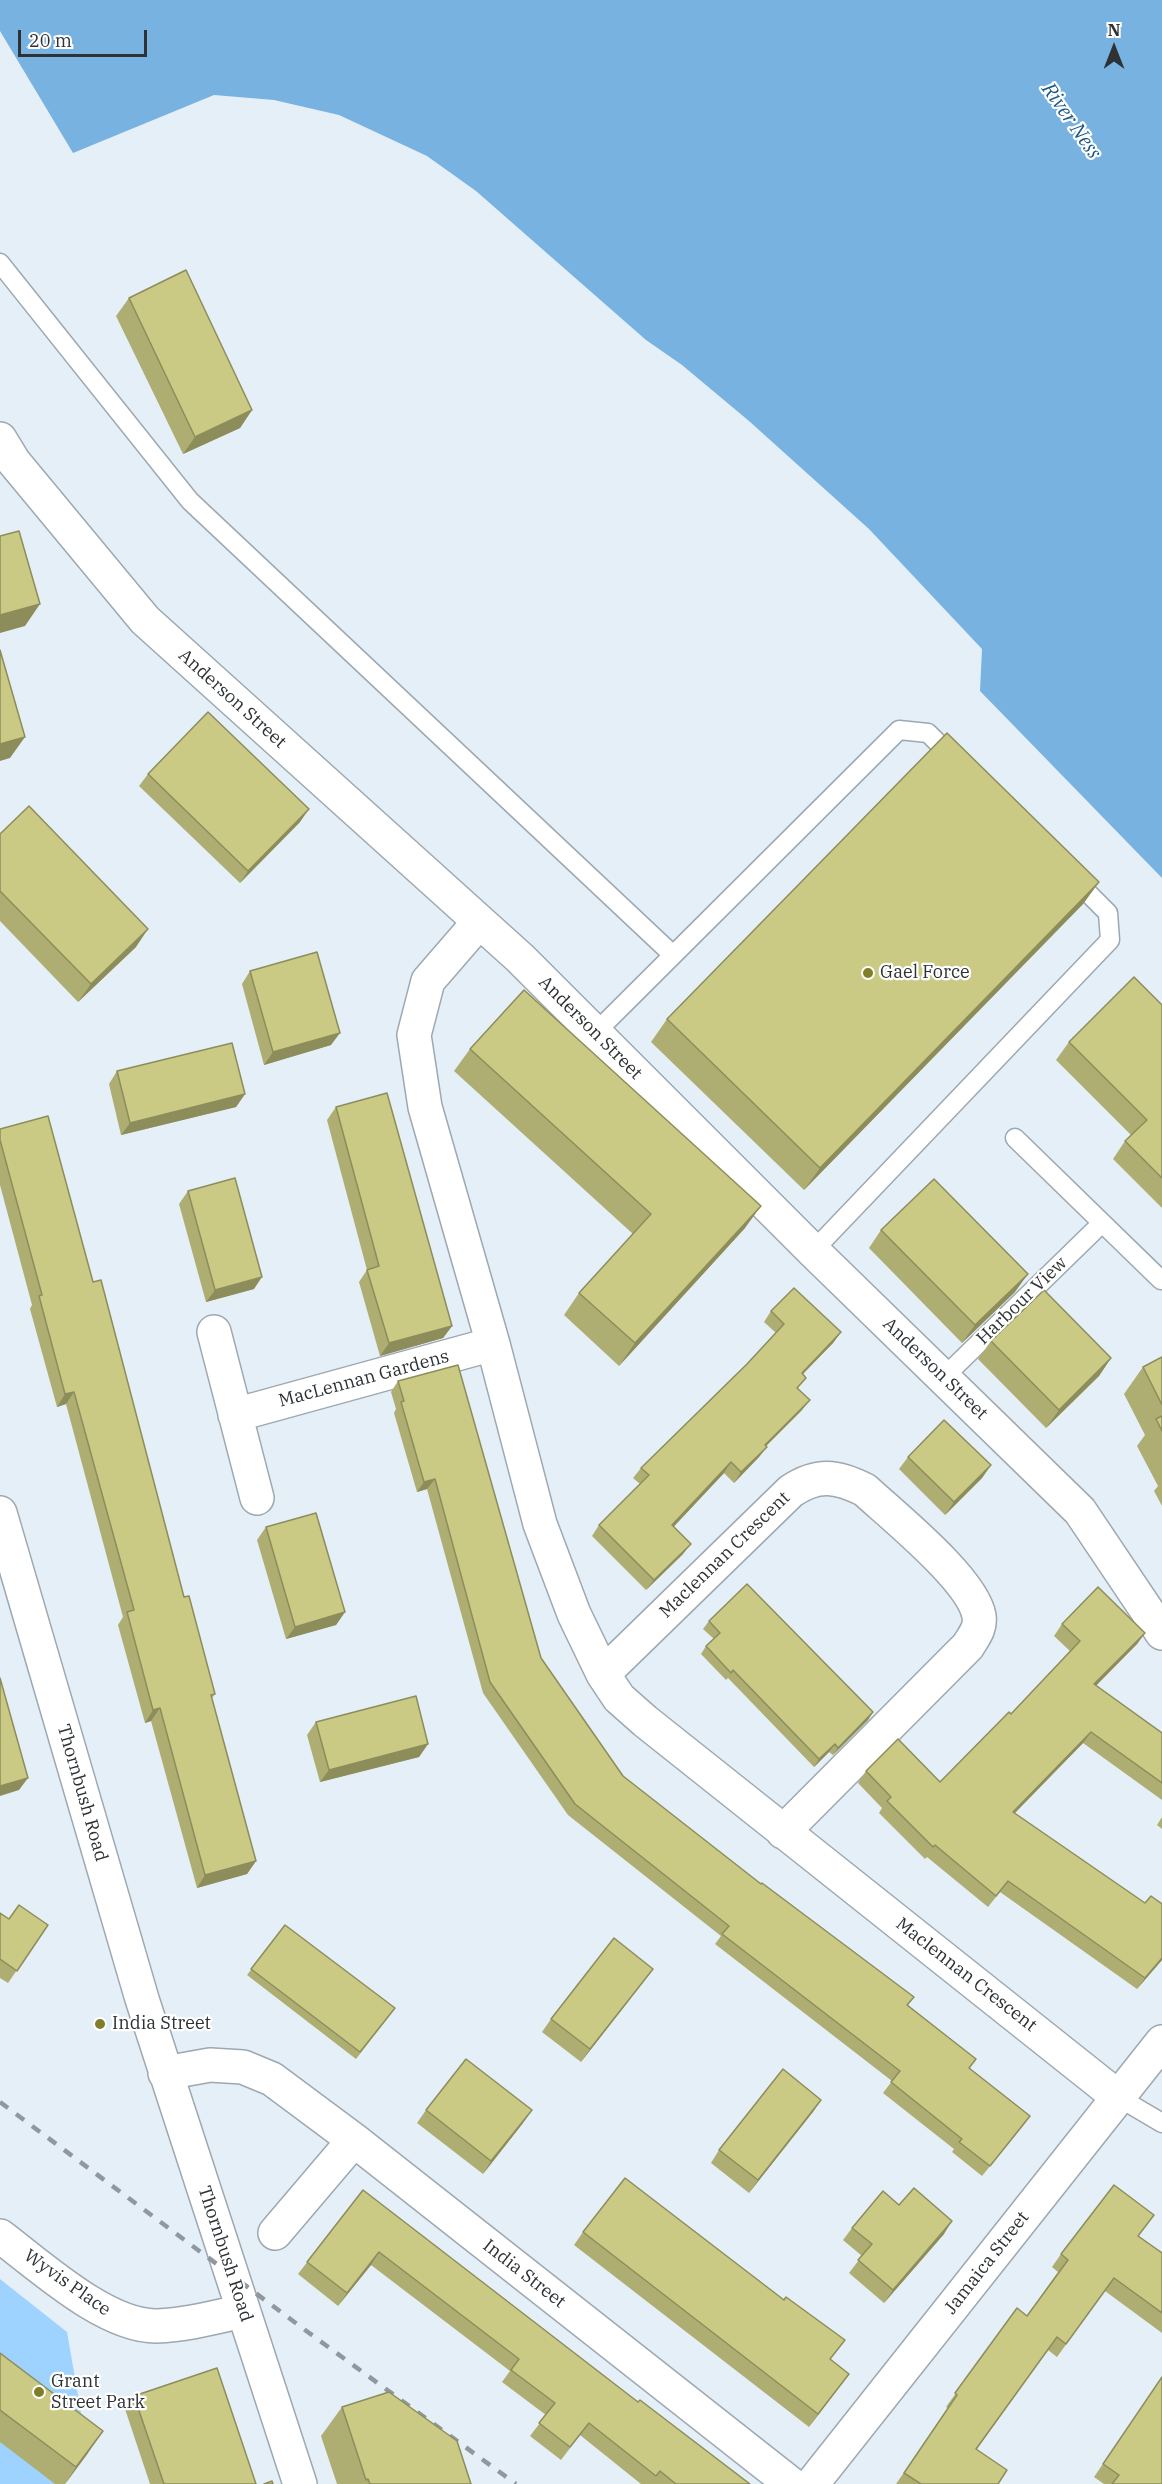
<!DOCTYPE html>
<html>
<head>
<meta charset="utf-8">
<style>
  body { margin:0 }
  #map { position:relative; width:1162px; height:2484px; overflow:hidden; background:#e4eff8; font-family:"IBM Plex Serif",serif }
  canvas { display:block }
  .north { position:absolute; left:1084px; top:18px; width:60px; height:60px; -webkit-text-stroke:4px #fff; paint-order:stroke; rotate:0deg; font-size:16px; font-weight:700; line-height:24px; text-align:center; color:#2e3235 }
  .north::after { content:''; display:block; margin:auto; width:21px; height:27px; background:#2e3235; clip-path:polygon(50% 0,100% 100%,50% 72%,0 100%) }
  .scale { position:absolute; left:18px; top:30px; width:129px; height:27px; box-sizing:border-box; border:3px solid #2e3235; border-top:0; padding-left:8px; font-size:18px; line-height:21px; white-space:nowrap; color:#2e3235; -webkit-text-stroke:4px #fff; paint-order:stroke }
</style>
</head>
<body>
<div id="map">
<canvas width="1162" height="2484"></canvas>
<div class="north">N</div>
<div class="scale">20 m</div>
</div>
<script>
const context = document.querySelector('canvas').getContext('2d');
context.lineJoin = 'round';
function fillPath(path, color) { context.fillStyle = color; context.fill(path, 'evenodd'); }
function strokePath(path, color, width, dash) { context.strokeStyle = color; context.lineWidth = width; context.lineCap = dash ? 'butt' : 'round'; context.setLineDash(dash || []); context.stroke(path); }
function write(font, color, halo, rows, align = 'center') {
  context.font = font + ' "IBM Plex Serif",serif'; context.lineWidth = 4.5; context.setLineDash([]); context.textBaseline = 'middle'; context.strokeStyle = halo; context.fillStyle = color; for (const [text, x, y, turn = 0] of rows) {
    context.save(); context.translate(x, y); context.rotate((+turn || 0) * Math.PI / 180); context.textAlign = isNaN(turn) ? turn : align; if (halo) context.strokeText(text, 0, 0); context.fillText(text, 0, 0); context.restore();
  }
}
fillPath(new Path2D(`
  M0,2279l67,53 21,121 -23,31h-65z`), '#9fd3ff');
fillPath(new Path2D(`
  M0,0h1162v878l-182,-187 2,-42 -113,-120 -120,-108 -67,-56 -36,-25 -170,-149 -49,-35 -88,-41 -65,-15 -60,-5 -141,58 -73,-122z`), '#78b2e1');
const lane = new Path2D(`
  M0,263l190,238 483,454
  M595,1033l304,-303 29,3 27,27
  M1015,1138l146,142
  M813,1251l297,-311 -2,-27 -34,-34
  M944,1377l157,-153
  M1118,2097l44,26`);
const street = new Path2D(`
  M0,439l14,23 131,158 375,338 293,293 267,260 82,122
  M479,922l-51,59 -14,54 11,72 68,237 47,180 34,90 29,60 16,24 26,23 473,376
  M214,1332l43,166
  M235,1415l258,-71
  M0,1513l142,486 158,485
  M603,1674l188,-183c27,-18 46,-15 74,-1 28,26 108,90 114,126 2,12 -5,20 -11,30l-185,186
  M165,2073l45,-8 33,2 29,12 82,61 437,344
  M275,2233l79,-93
  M0,2236c40,30 106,91 157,90 29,-1 59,-9 86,-15
  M812,2484l350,-442`);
strokePath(lane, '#9da8b0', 21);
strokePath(street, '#9da8b0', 36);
strokePath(lane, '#fff', 18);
strokePath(street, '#fff', 33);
strokePath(new Path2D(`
  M0,2102l305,228 211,154`), '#90979e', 4.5, [10, 10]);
fillPath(new Path2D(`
  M129,298l123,112 -12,18 -57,26 -67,-138z
  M148,774l152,48 -60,61 -101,-97z
  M0,834l136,113 -58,55 -78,-81z
  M1099,882l-16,22 -279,286 -153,-148 16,-23z
  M250,971l81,74 -67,20 -22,-81z
  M1162,1005v203l-49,-49 12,-18 6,-6 -75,-75 13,-18z
  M470,1049l275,179 -126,138 -55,-51 15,-22 54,-59 -179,-163z
  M117,1071l128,23 -9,13 -115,28 -12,-51z
  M336,1107l116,219 -9,12 -63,18 -21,-74 8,-12 -40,-150z
  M0,1129l93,153 91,315 31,97 -3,4 44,163 -9,13 -50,14 -46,-167 -6,2 -27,-98 5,-8 -57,-213 -9,3 -27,-98 2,-4 -32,-120z
  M188,1191l66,98 -48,13 -27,-98z
  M881,1230l134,62 -53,51 -93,-95z
  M771,1311l70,21 -8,11 -30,31 -5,15 4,21 -36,36 -7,11 -25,26 -10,-10 -50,53 9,28 -37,36 -54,-54 7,-11 41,-41 -7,-6 8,-10 106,-104 29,-31 -12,-11z
  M991,1341l120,17 -12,18 -53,52 -68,-69z
  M1162,1357v149l-8,-15 4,-5 -21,-40 8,-11 -21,-41 19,-27z
  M398,1381l143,277 82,118 138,108 153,113 -6,8 68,54 -7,9 61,48 -48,60 -30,-24 2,-3 -71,-56 9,-12 -177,-137 6,-8 -153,-121 -85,-122 -56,-204 -10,3 -23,-79 2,-4 -5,-17z
  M908,1457l83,8 -9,13 -37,37 -46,-46z
  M266,1527l79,85 -9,13 -50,14 -29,-99z
  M709,1621l164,91 -5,8 -35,35 -4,-3 -15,15 -86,-89 -2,2 -25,-26 5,-8 8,-7 -11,-10z
  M1062,1624l83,9 -8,11 -41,41 66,48v67l-79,-57 -68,70 130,90 17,1v56l-25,29 -137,-97 -12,15 -61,-50 -2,2 -46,-46 3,-5 -24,-25 8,-12 74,11 71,-68 59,-63 -16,-15z
  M316,1722l112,22 -9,13 -99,25 -13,-47z
  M1162,1817v12l-5,-4z
  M19,1905l29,20 -40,58 -8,-5v-65l9,6z
  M285,1925l105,90 -34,44 -109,-84z
  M644,1981l-63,81 -39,-30 9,-13z
  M821,2100l-72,93 -38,-30 8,-13z
  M426,2110l97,13 -40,51 -66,-51z
  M363,2190l275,212 112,82h-109l-61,-49 -19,25 -31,-24 16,-21 -44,-33 8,-11 -139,-106 -33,41 -40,-32z
  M899,2205l45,29 -60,69 -35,-30 13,-17 -19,-16 9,-12z
  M583,2232l248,128 18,14 -40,53 -235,-182z
  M1139,2236l23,17v80l-57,-42 -48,66 -9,-7 -71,99 21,35h-102l52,-76 -2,-1 71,-99 10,8 31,-44 -6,-5 9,-13z
  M0,2353l88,100 -23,31h-10l-55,-42z
  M1162,2377v107h-58l-10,-7z
  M134,2396l122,88h-106l-25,-75z
  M342,2407l129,77h-134l-16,-48z`), '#aeae72');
fillPath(new Path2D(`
  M252,410l-12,18 -57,26 12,-17z
  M40,604l-15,22 -25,7v-18z
  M25,737l-15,21 -10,3v-17z
  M309,809l-9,13 -60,61 8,-12z
  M1099,882l-16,22 -279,286 16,-22z
  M148,929l-12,18 -58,55 13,-18z
  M340,1033l-9,12 -67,20 9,-13z
  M245,1094l-9,13 -115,28 9,-12z
  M761,1206l-16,22 -126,138 16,-23z
  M1028,1274l-13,18 -53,51 13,-18z
  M262,1277l-8,12 -48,13 9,-12z
  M452,1326l-9,12 -63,18 9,-13z
  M841,1332l-8,11 -39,40 8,-10z
  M1111,1358l-12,18 -53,52 13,-18z
  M74,1392l-8,12 -9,3 8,-13z
  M810,1400l-8,10 -45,45 8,-10z
  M767,1447l-8,10 -25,26 7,-11z
  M731,1462l-7,11 -59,63 7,-11z
  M991,1465l-9,13 -37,37 9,-13z
  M435,1479l-8,10 -10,3 7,-10z
  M691,1544l-8,10 -37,36 8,-10z
  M345,1612l-9,13 -50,14 9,-12z
  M1145,1633l-8,11 -51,52 8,-12z
  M160,1708l-9,13 -6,2 8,-13z
  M873,1712l-5,8 -35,35 5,-7z
  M1091,1732l-8,11 -78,80 8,-11z
  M428,1744l-9,13 -99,25 9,-12z
  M835,1744l-6,8 -15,15 5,-8z
  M28,1778l-9,12 -19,6v-10z
  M256,1861l-9,13 -50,14 8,-13z
  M1162,1958v2l-25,29 8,-11z
  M653,1969l-9,12 -63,81 9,-13z
  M821,2100l-8,12 -64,81 9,-13z
  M532,2110l-9,13 -40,51 8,-13z
  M1030,2116l-8,11 -40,49z
  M952,2221l-8,13 -60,69 9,-13z
  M379,2252l-8,13 -33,41 9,-13z
  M849,2374l-9,12 -31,41 9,-13z
  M103,2431l-15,22 -23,31 11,-17z`), '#8d8d5c');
const building = new Path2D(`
  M186,270l66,140 -57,27 -66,-139z
  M19,531l21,73 -40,11v-79z
  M0,650l25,87 -25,7z
  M208,712l101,97 -61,62 -100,-97z
  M947,733l152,149 -279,286 -153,-149z
  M29,806l119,123 -57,55 -91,-93v-57z
  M317,952l23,81 -67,19 -23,-81z
  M1134,977l28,28v173l-37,-37 22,-21 -78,-78z
  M524,990l237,216 -126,137 -56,-50 72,-79 -181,-165z
  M232,1043l13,51 -115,29 -13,-52z
  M387,1093l65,233 -63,17 -22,-73 12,-4 -43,-159z
  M48,1116l45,166 8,-2 83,317 5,-1 26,98 -4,1 45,166 -51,14 -45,-167 -7,2 -26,-98 7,-2 -60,-218 -9,2 -26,-98 3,-1 -42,-155v-11z
  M235,1178l27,99 -47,13 -27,-99z
  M934,1179l94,95 -53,51 -94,-95z
  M794,1288l47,44 -39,41 4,5 -9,10 13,12 -45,45 2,2 -26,25 -10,-10 -59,63 19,19 -37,36 -55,-55 50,-50 -8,-7 106,-104 37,-40 -13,-13z
  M1044,1290l67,68 -52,52 -68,-69z
  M1162,1357v48l-19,-38z
  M458,1365l83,293 82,118 138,108 1,-1 152,114 -7,8 69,54 -7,9 61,48 -40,50 -31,-24 3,-3 -71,-57 9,-11 -178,-137 7,-8 -154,-122 -85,-122 -55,-203 -11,3 -23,-80 3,-1 -6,-20z
  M1162,1416v15l-6,-12z
  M944,1420l47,45 -37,37 -46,-45z
  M316,1513l29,99 -50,15 -29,-100z
  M747,1584l126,128 -35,36 -3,-4 -16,15 -86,-89 -2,3 -25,-27 14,-13 -11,-12z
  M1098,1587l47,46 -51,51 68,49v50l-71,-51 -78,80 132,91 6,-7 11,8v54l-17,20 -137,-97 -12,15 -61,-51 -2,2 -46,-46 4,-4 -25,-26 32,-32 42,43 69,-70 2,2 69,-73 -18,-17z
  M0,1678l28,100 -28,8z
  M416,1696l12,48 -99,26 -13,-48z
  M19,1905l29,20 -31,46 -17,-12v-46l9,6z
  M285,1925l110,83 -35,44 -109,-83z
  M614,1938l39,31 -63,80 -39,-30z
  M466,2059l66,51 -41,51 -65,-51z
  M783,2069l38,31 -63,80 -39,-30z
  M625,2178l159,122 2,-3 59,43 -15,19 19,15 -31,40 -235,-182z
  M1114,2185l40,30 -16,21 24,17v60l-48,-35 -48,66 -9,-7 -81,112 31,21 -9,14h-77l-17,-11 53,-78 -2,-2 62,-85 10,8 41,-56 -7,-6z
  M914,2188l38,33 -59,69 -35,-30 14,-16 -20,-16 31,-37 16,14z
  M363,2190l275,212 2,-2 110,84h-74l-16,-13 -4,5 -67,-53 -19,24 -31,-24 16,-20 -44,-33 8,-11 -140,-107 -32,41 -40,-31z
  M0,2353l103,78 -27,36 -76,-57z
  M217,2368l39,116h-92l-30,-88z
  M1162,2377v107h-50l7,-9 -16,-11z
  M389,2392l68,49 14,43h-101l-2,-5 -2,1 -24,-73z
  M272,2481l1,3h-9z`);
fillPath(building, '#caca84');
strokePath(building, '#8d8d5c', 1.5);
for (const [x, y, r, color] of [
  [868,973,6,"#807e26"],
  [100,2024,6,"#807e26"],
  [39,2392,6,"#807e26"]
]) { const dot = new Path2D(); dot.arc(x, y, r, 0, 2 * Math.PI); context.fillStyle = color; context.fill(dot); strokePath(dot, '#fff', 2); }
write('18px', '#2e3235', '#fff', [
  ["Anderson Street",232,699,42],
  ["Anderson Street",590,1028,45],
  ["Harbour View",1022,1301,-44],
  ["Anderson Street",935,1369,44],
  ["MacLennan Gardens",364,1379,-15],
  ["Maclennan Crescent",725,1555,-44],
  ["Thornbush Road",82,1793,74],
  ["Maclennan Crescent",966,1975,38],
  ["Thornbush Road",225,2254,72],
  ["Jamaica Street",987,2263,-52],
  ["India Street",524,2274,38],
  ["Wyvis Place",67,2283,35]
]);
write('18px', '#2e3235', '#fff', [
  ["Gael Force",880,973],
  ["India Street",112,2024],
  ["Grant",51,2382],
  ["Street Park",51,2403]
], 'left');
write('italic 20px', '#165884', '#fff', [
  ["River Ness",1071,121,55]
]);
</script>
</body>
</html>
